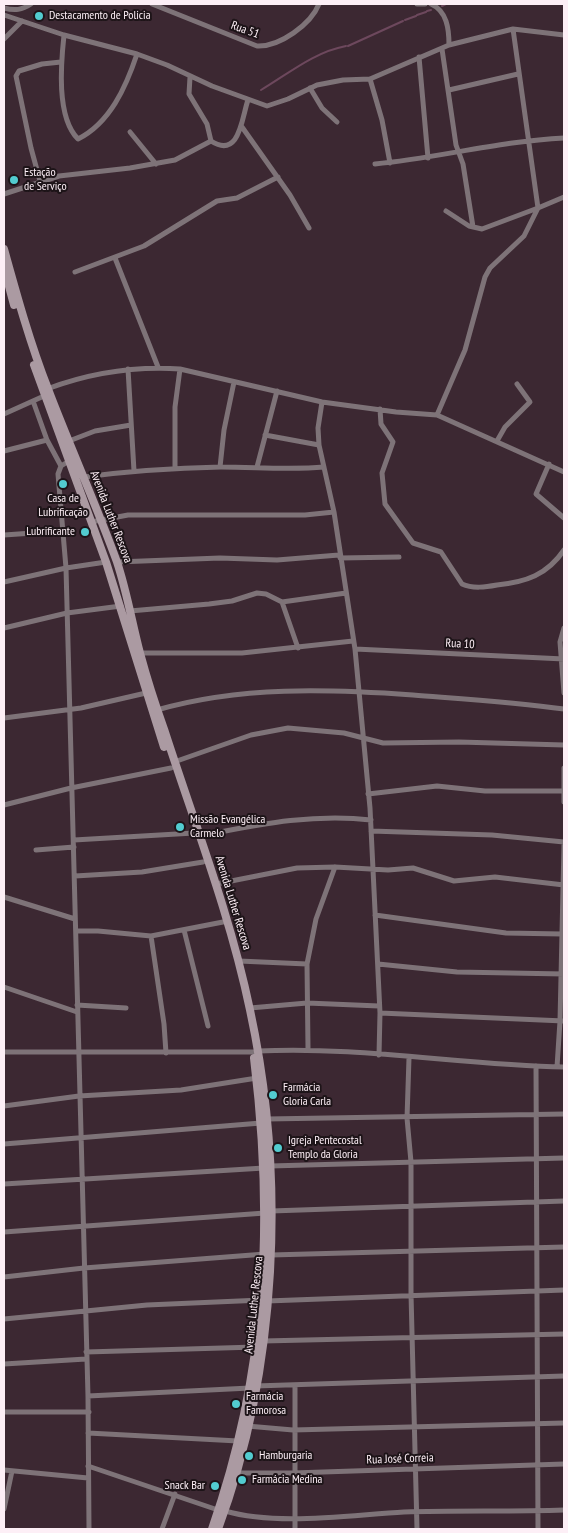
<!DOCTYPE html>
<html>
<head>
<meta charset="utf-8">
<style>
  body { margin:0 }
  #map { position:relative; width:568px; height:1533px; overflow:hidden; background:#3c2832; font-family:"PT Sans Narrow",sans-serif }
  canvas { display:block }
  .frame { position:absolute; inset:0; border:5px solid #fdeff6; pointer-events:none }
</style>
</head>
<body>
<div id="map">
<canvas width="568" height="1533"></canvas>
<div class="frame"></div>
</div>
<script>
const context = document.querySelector('canvas').getContext('2d');
context.lineJoin = 'round';
function strokePath(path, color, width, dash) { context.strokeStyle = color; context.lineWidth = width; context.lineCap = dash ? 'butt' : 'round'; context.setLineDash(dash || []); context.stroke(path); }
function write(font, color, halo, rows, align = 'center') {
  context.font = font + ' "PT Sans Narrow",sans-serif'; context.lineWidth = 4; context.setLineDash([]); context.textBaseline = 'middle'; context.strokeStyle = halo; context.fillStyle = color; for (const [text, x, y, turn = 0] of rows) {
    context.save(); context.translate(x, y); context.rotate((+turn || 0) * Math.PI / 180); context.textAlign = isNaN(turn) ? turn : align; if (halo) context.strokeText(text, 0, 0); context.fillText(text, 0, 0); context.restore();
  }
}
strokePath(new Path2D(`
  M442,6l4,-2
  M427,11l4,-1
  M417,15l9,-3
  M405,20l11,-4
  M348,46l55,-25
  M261,90c27,-16 53,-38 85,-44`), '#6d485d', 2);
strokePath(new Path2D(`
  M152,4l105,42c23,1 54,-22 62,-42
  M417,4h8
  M431,4c16,7 18,25 18,41
  M4,8c11,3 18,2 27,-4
  M4,15l60,20 73,19 30,11 45,21 55,20 21,-7 29,-14 26,-5 27,-1 79,-34 64,-16 51,6
  M64,35c-3,28 -8,82 14,104 32,-16 48,-52 59,-85
  M4,39l18,-18
  M442,49l14,96 7,19 10,63
  M419,57l9,101
  M190,77l-1,17 18,30 4,17
  M370,79l12,41 8,43
  M310,88l12,20 15,14
  M449,90l69,-16
  M242,127l48,68 19,33
  M130,132l26,32
  M375,164c63,-6 125,-23 189,-26
  M40,181l-9,-33 -15,-72 3,-5 23,-7 19,-2
  M4,194l55,-18 71,-8 45,-8 36,-19c29,19 31,-25 37,-41
  M446,211l23,15 13,3 56,-21 -25,-179
  M115,258l43,109
  M75,272l69,-26 73,-45 20,-3 41,-21
  M128,369l6,102
  M47,389c43,-16 87,-23 133,-20l142,33 74,10 41,3 127,57
  M322,402l-4,26 1,17 15,67 21,137 15,159 10,205 -1,42
  M380,409l1,15 12,18 -11,31 3,31 28,39 28,9 21,32c11,5 24,3 35,1 29,-3 50,-10 67,-35
  M4,414l40,-18
  M437,415l28,-65 20,-73 5,-9 34,-32 14,-28 26,-11
  M265,435l54,10
  M47,440l14,26
  M69,441l26,-10 36,-6
  M497,441l8,-14 25,-25 -13,-18
  M4,451l43,-11 -14,-39
  M69,461l-8,5 -3,8 8,94 22,828 1,133
  M549,464l-13,30 28,24
  M220,467l4,-37 10,-48
  M257,467l20,-76
  M175,469v-62l5,-38
  M84,477c45,-6 91,-9 137,-10 35,0 69,3 103,0
  M91,522l37,-7h177l29,-3
  M4,535l58,-4
  M340,558l59,-1
  M117,562l103,-4 57,2 62,-5
  M4,582l62,-14 40,-6
  M282,602l16,46
  M130,611l79,-7 23,-3 25,-8 9,1 16,8 64,-9
  M4,628l63,-15 54,-7
  M564,628l-4,14 4,51
  M355,649l209,10
  M140,653h102l111,-12
  M157,710c83,-24 171,-21 256,-15 51,4 101,7 151,14
  M4,718l77,-10 65,-15
  M174,762l77,-27 37,-7 56,5 39,10 76,-1 105,3
  M564,768v34
  M368,794l69,-8 48,5h79
  M4,805l67,-17 100,-20
  M371,831l121,4 72,7
  M200,836c57,-11 112,-23 171,-16
  M74,840l120,-7
  M36,850l38,-3
  M75,876l67,-4 61,-10
  M216,884l81,-16 38,-1 53,3 25,-2 41,13 41,-4 69,8
  M4,897l71,22
  M375,915l131,18 56,1
  M184,930l24,96
  M76,931h22l53,5 72,-14
  M151,936l13,88 2,29
  M239,961l68,3
  M378,964l79,8 107,2
  M4,987l73,25
  M77,1005l49,3
  M250,1008l57,-5 72,3
  M380,1013l184,8
  M308,1048l-1,-84 9,-45 19,-52
  M258,1051c102,-5 204,14 306,16
  M4,1052h250
  M409,1058l-2,60 4,44v132l6,235
  M536,1066l2,463
  M557,1067l3,-46 4,-176
  M4,1106l75,-10 102,-6 76,-12
  M267,1119l297,-5
  M4,1144l257,-21
  M270,1166l294,-8
  M4,1184l260,-16
  M271,1211l293,-10
  M4,1232l261,-19
  M271,1255l293,-8
  M4,1277l80,-9 181,-14
  M267,1301l297,-11
  M4,1319l143,-14 115,-5
  M263,1341l301,-7
  M86,1352l170,-5
  M4,1364l82,-5
  M295,1385v144
  M255,1386l309,-10
  M88,1396l162,-8
  M4,1412h85
  M247,1426l46,4 271,-7
  M88,1433l150,8
  M88,1466l130,44
  M4,1470l84,8
  M236,1473h57l271,-9
  M4,1509l8,-38
  M225,1511c52,15 124,4 179,1 53,-2 107,0 160,-2
  M162,1529l13,-35`), '#7e7378', 5);
strokePath(new Path2D(`
  M4,249c13,47 26,94 44,140 22,58 48,115 69,173 10,30 15,61 23,91 7,26 15,51 24,76 30,93 66,185 86,281 36,167 28,358 -32,519
  M4,268l10,37
  M34,365l72,197 58,185
  M212,1529c55,-157 62,-307 42,-471`), '#ab9aa2', 8);
for (const [x, y, r, color] of [
  [39,16,5,"#52ccd0"],
  [14,180,5,"#52ccd0"],
  [63,484,5,"#52ccd0"],
  [85,532,5,"#52ccd0"],
  [180,827,5,"#52ccd0"],
  [273,1095,5,"#52ccd0"],
  [278,1148,5,"#52ccd0"],
  [236,1404,5,"#52ccd0"],
  [249,1456,5,"#52ccd0"],
  [242,1480,5,"#52ccd0"],
  [215,1486,5,"#52ccd0"]
]) { const dot = new Path2D(); dot.arc(x, y, r, 0, 2 * Math.PI); context.fillStyle = color; context.fill(dot); strokePath(dot, '#1d1418', 2); }
write('12px', '#fdeff6', '#1d1418', [
  ["Destacamento de Policia",49,16],
  ["Estação",24,173],
  ["de Serviço",24,187],
  ["Casa de",63,499,"center"],
  ["Lubrificação",63,513,"center"],
  ["Lubrificante",75,532,"right"],
  ["Missão Evangélica",190,820],
  ["Carmelo",190,834],
  ["Farmácia",283,1088],
  ["Gloria Carla",283,1102],
  ["Igreja Pentecostal",288,1141],
  ["Templo da Gloria",288,1155],
  ["Farmácia",246,1397],
  ["Famorosa",246,1411],
  ["Hamburgaria",259,1456],
  ["Farmácia Medina",252,1480],
  ["Snack Bar",205,1486,"right"]
], 'left');
write('12px', '#fdeff6', '#1d1418', [
  ["Rua 51",245,30,20],
  ["Avenida Luther Rescova",111,517,69],
  ["Rua 10",460,644,3],
  ["Avenida Luther Rescova",233,903,73],
  ["Avenida Luther Rescova",254,1305,-84],
  ["Rua José Correia",400,1459,-2]
]);
</script>
</body>
</html>
